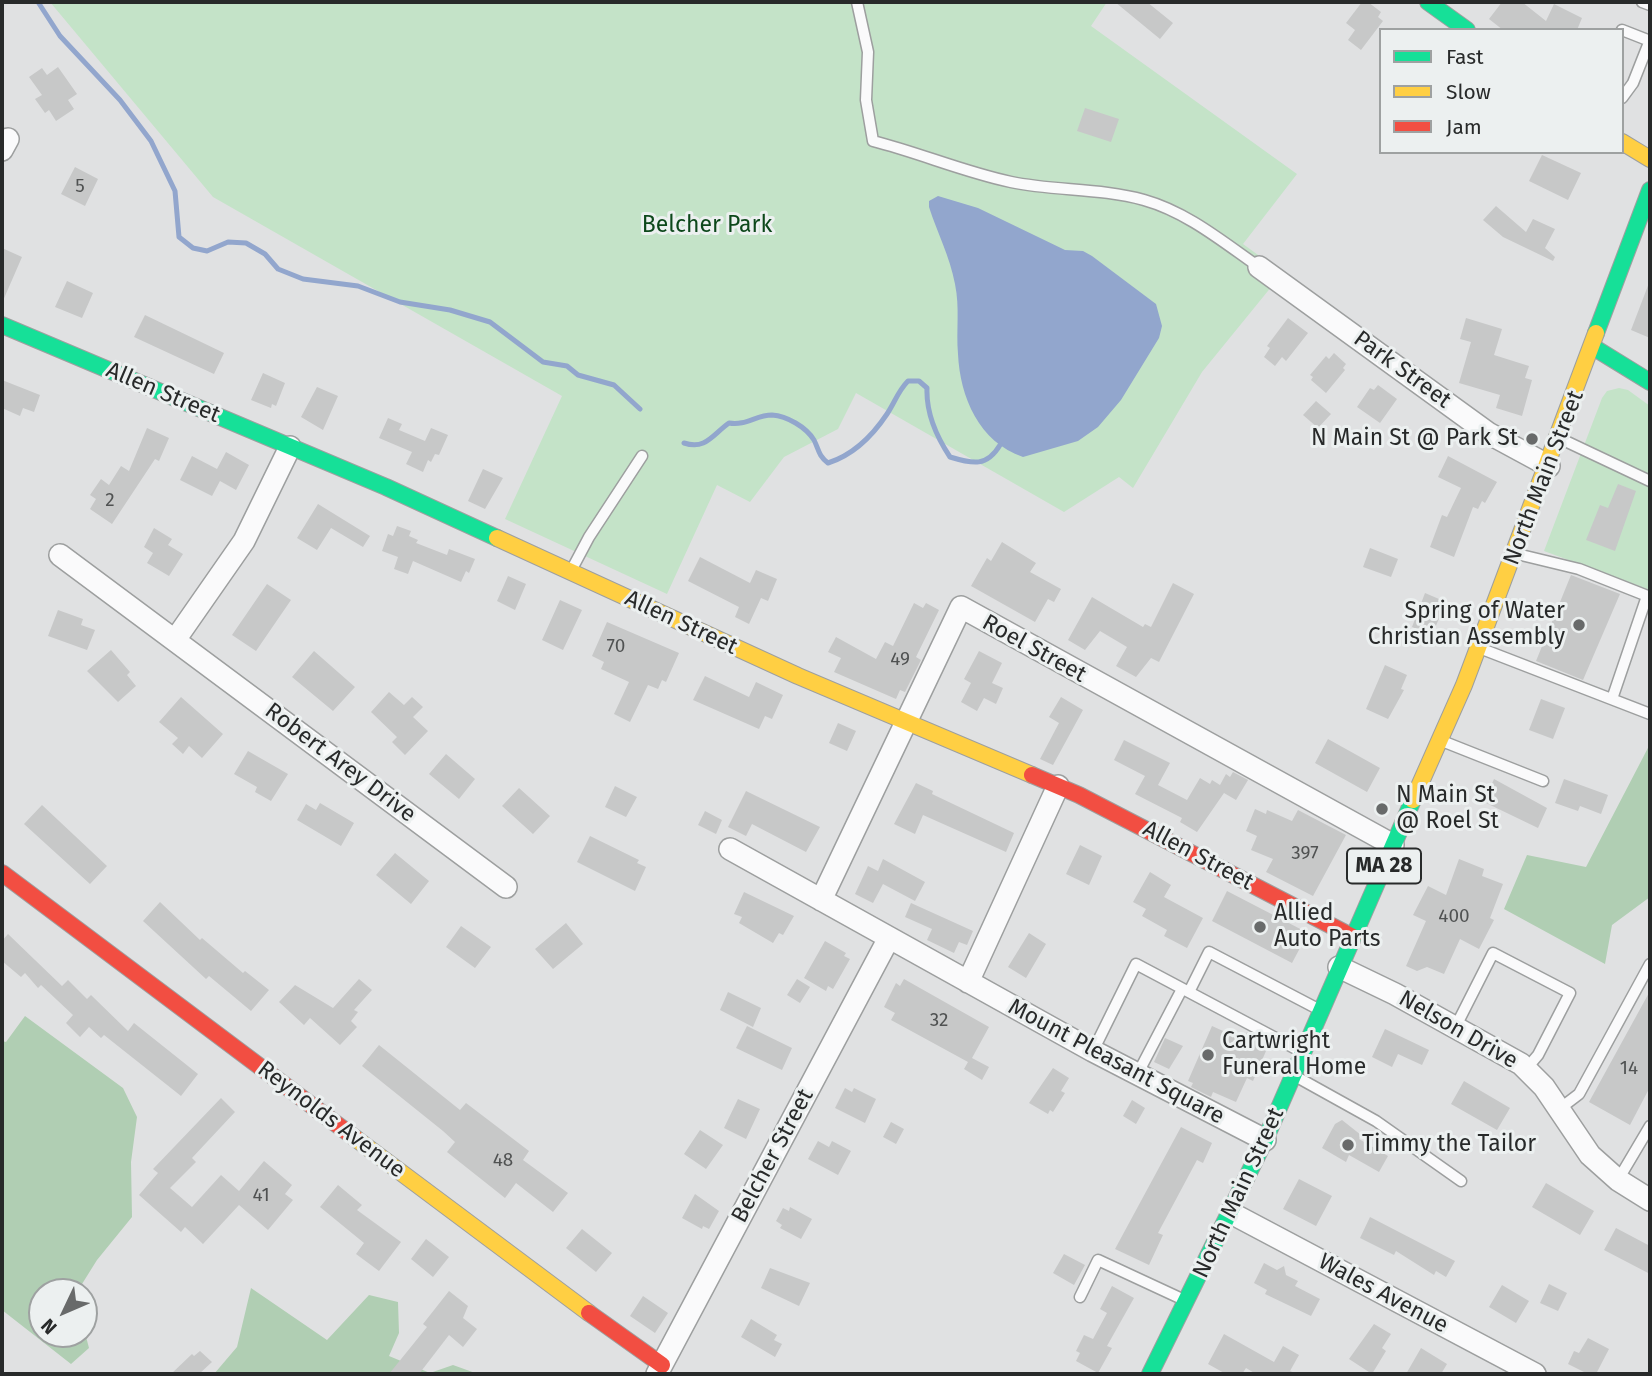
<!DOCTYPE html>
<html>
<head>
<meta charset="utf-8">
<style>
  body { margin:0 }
  #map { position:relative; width:1652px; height:1376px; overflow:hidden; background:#e0e1e2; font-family:"Fira Sans",sans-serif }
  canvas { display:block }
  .frame { position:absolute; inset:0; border:4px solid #282a2a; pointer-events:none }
  .legend { position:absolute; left:1379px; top:28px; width:245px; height:126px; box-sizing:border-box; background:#ecf0f0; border:2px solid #9ea1a1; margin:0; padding:9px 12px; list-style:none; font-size:21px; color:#282a2a }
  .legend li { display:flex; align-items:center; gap:14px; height:35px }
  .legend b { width:35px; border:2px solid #9ea1a1 }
  .north { position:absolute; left:28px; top:1278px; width:70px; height:70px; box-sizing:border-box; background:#ecf0f0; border:2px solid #9ea1a1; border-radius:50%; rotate:226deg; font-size:19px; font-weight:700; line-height:28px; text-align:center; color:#282a2a }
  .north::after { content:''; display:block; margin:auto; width:24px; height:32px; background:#686a6a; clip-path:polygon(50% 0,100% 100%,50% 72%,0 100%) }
</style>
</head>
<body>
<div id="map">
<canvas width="1652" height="1376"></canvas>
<div class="frame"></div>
<ul class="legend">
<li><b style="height:9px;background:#16e098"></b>Fast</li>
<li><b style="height:9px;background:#ffcf43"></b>Slow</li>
<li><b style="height:9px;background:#f24e42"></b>Jam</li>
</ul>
<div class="north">N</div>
</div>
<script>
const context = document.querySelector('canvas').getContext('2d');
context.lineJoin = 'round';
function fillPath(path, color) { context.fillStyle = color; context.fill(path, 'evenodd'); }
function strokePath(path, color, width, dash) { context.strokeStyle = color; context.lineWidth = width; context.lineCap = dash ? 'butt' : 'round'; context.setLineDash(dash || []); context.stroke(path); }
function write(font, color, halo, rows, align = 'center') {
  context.font = font + ' "Fira Sans",sans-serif'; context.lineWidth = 6; context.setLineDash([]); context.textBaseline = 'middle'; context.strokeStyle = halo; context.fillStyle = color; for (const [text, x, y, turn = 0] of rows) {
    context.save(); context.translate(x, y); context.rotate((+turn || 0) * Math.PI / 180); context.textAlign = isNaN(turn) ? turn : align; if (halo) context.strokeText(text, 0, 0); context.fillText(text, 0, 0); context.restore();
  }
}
fillPath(new Path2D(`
  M50,2h1057l-16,24 206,148 -54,70 22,16 7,26 -70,86 -69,116 -14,-11 -55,35 -208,-119 -18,36 -54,28 -34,45 -33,-17 -50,109 -162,-75 57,-123 -349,-199z
  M1619,388l9,2 22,16v184l-106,-39 58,-153 5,-7z`), '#c4e3c8');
fillPath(new Path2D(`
  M1650,744v153l-38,28 -7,39 -101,-55 23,-54 59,12z
  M25,1016l98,72 14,29 -6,45 1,55 -35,43 -20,32h-35v42h42v-5l5,19 -18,16 -69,-54v-269l4,1z
  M251,1288l76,52 42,-45 29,7 1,31 -10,23 41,17 23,-8 25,9h-264l23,-27z`), '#b0ceb3');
fillPath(new Path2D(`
  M938,196l40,12 87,42 18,1 9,5 64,48 6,22 -3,12 -38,62 -23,27 -20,14 -55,16c-44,-15 -63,-60 -65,-103 -2,-24 2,-46 -3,-70 -5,-27 -18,-52 -26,-77v-6z`), '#92a6cd');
strokePath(new Path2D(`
  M38,2l22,34 60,64 31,41 24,50 4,46 14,11 14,3 21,-9 18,1 19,11 13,15 25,10 55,7 42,16 50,8 40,12 53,40 24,4 11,9 36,10 26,24
  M684,443c22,7 28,-8 45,-20 17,3 27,-8 43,-8 15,1 34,12 42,25 5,10 4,15 14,23 25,-8 45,-28 59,-49 8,-12 11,-23 21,-33h11l8,7c-1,25 9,48 23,69 23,7 37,10 50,-12`), '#92a6cd', 5);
fillPath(new Path2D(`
  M1115,2h32l26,21 -13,16z
  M1362,2h6l13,10 -3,5 5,4 -22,29 -13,-10 7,-10 -9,-7z
  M1502,2h20l24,19 8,-17 28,14 -5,12h-74l-14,-11z
  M58,67l19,27 -9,6 6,9 -18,12 -7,-11 -4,3 -10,-14 7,-4 -13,-18 13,-9 5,7z
  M1085,108l34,11 -8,23 -34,-11z
  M1542,155l39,18 -13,27 -39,-19z
  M75,167l23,12 -13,27 -24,-12z
  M1496,206l30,26 7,-13 22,10 -10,19 10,9 -2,4 -50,-24 -20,-17z
  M2,248l20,9 -20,46z
  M67,281l26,12 -11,25 -27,-11z
  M1649,283h1v55l-19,-8z
  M145,315l79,38 -10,21 -80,-37z
  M1288,318l20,15 -22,28 -4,-4 -7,9 -11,-9 6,-9 -3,-2z
  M1466,318l36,11 -8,26 35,11 -4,12 7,2 -10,36 -26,-8 4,-13 -41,-12 12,-41 -11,-3z
  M1334,353l12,11 -3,4 2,2 -19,23 -15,-13 2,-3 -3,-2 16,-19 3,3z
  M263,373l22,10 -9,23 -4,-2 -1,4 -20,-8z
  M2,380l38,15 -6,17 -11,-4 -3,8 -18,-8z
  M1378,385l19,14 -17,24 -23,-16 13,-19 4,2z
  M317,387l21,9 -15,34 -22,-13z
  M1316,401l15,13 -13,14 -15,-13z
  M388,418l14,6 -3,6 26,11 6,-13 17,7 -9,20 -4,-1 -4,8 -3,-2 -5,12 -17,-8 6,-12 -33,-14z
  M147,428l22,10 -10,23 -4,-2 -43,65 -22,-15 6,-10 -6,-4 11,-16 8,6 12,-19 8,5z
  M226,452l23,13 -13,25 -16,-9 -8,15 -32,-16 12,-24 25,13z
  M1448,456l49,26 -12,21 -3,-2 -4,8 -5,-2 -19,50 -24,-10 12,-32 5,2 14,-29 -23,-11z
  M483,469l20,9 -18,31 -17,-8z
  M1618,484l18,7 -21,60 -29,-11 14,-35 8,3z
  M318,504l52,32 -7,11 -32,-19 -14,22 -20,-12z
  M397,526l14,5 -2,5 9,4 -2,3 31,12 2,-6 26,10 -6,14 -3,-2 -5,11 -48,-21 -5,13 -14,-5 4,-12 -16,-6 6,-17 5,2z
  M154,528l18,11 -4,6 15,9 -14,22 -22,-13 6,-10 -9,-6z
  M1002,542l34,21 -6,9 31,17 -7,13 -6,-3 -13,23 -64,-36 16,-28 4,3z
  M1370,548l28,11 -7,18 -28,-10z
  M700,557l50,26 6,-13 21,9 -9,22 -7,-3 -12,26 -14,-7 4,-10 -51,-26z
  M1571,575l49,19 -37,86 -47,-19z
  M508,576l18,8 -11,26 -18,-9z
  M1173,583l21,11 -35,68 -8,-4 -15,19 -20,-11 11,-19 -27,-16 -15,19 -17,-10 24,-43 51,30 2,-3 6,3z
  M267,584l24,16 -35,51 -24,-16z
  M1425,593l21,9 -14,33 -20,-8z
  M560,600l22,10 -19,40 -21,-10z
  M914,603l9,5 3,-5 13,7 -23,47 5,3 -16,32 -5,-2 -4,9 -62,-27 7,-14 -13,-6 8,-15 40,22 9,-17 8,4z
  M58,610l25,9 -2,6 14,5 -8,20 -39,-14z
  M607,622l72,31 -13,29 -4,-2 -4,9 -10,-4 -18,37 -16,-8 15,-32 -28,-13 3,-7 -12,-6z
  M111,650l19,22 -3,3 9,11 -18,16 -31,-31z
  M314,651l41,36 -22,24 -41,-34z
  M979,651l23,12 -10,20 11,5 -7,16 -12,-6 -7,13 -16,-9 10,-19 -7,-4z
  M1385,665l22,10 -6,14 3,1 -16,29 -22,-10z
  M705,676l44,21 7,-15 27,13 -11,24 -7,-3 -6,13 -66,-29z
  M389,692l15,13 8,-8 11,10 -10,10 15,14 -23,24 -13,-13 5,-5 -26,-25z
  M181,697l42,37 -21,24 -13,-12 -6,8 -11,-10 6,-6 -19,-16z
  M1061,697l22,13 -30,55 -13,-6 19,-36 -10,-6z
  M1541,699l24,9 -12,31 -24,-9z
  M838,723l18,8 -9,20 -18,-8z
  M1328,739l52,29 -13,24 -52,-29z
  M1124,740l46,23 -12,22 29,15 13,-22 10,6 2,-4 8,5 6,-11 4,3 3,-5 15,8 -12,20 -12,-7 -27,39 -17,-10 2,-4 -47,-24 10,-18 -31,-16z
  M248,751l40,23 -17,27 -16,-9 2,-5 -23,-13z
  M446,754l29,25 -16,20 -30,-25z
  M1494,779l53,29 -9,20 -54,-26z
  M1564,779l44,16 -7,19 -21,-8 -2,5 -23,-8z
  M916,783l17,8 -1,3 82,39 -8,19 -83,-37 -8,19 -21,-10z
  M615,786l22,11 -11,20 -21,-10z
  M519,788l31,28 -17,18 -31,-28z
  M746,791l74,36 -14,25 -54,-28 -6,12 -18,-9z
  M320,803l34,20 -13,23 -44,-26 9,-16 10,6z
  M42,805l65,61 -17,18 -66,-60z
  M1255,809l11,5 1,-4 25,11 6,-11 48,25 -33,61 -47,-24 7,-13 -22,-9 6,-14 -11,-5z
  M705,811l17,9 -6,14 -18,-9z
  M590,836l49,24 -2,3 9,4 -11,24 -58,-29z
  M1080,845l22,11 -13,29 -23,-11z
  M395,853l34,28 -18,23 -35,-29z
  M883,859l42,23 -10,19 -32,-17 -10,19 -18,-9 13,-28 10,5z
  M1459,859l25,10 -2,7 21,8 -13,34 4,2 -15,29 -19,-10 -16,35 -17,-7 -10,4 -11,-5 20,-45 -13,-6 15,-29 18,9z
  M1150,872l21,13 -7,12 39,21 -16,30 -23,-12 3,-6 -25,-14 4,-7 -13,-7z
  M1227,891l81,42 -16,30 -80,-42z
  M744,892l50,24 -11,19 -4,-2 -6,10 -34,-20 3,-6 -8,-3z
  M160,902l40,38 2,-2 41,35 2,-2 24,19 -18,21 -42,-35 -3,3 -63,-58z
  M911,903l62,28 -6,14 -8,-3 -5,11 -27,-13 5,-11 -27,-12z
  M566,923l17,21 -30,25 -18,-20z
  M461,926l30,21 -16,21 -29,-21z
  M1029,933l17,11 -20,34 -18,-11z
  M8,934l54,52 6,-6 19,19 4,-4 37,36 6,-8 64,51 -17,22 -77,-61 -3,3 -12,-11 -9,10 -14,-14 7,-8 -32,-30 -3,3 -13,-15 -4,4 -19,-16v-20z
  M825,941l21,12 -2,3 6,3 -17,30 -5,-3 -2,5 -22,-13z
  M359,979l13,11 -18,20 4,2 -7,9 6,6 -17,18 -30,-27 -6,7 -25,-23 16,-17 38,23z
  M797,979l13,8 -10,16 -13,-8z
  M904,979l85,48 -17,31 17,9 -7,13 -18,-11 4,-7 -77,-42 4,-7 -11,-6 12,-24 4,3z
  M1650,991v96l-20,38 -41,-23z
  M728,992l33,16 -8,19 -33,-17z
  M747,1026l45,22 -10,22 -46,-22z
  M1212,1026l31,14 4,-8 4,2 9,5 -3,7 9,5 -13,30 -6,-3 -11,24 -23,-10 -2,5 -20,-10 2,-4 -5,-2z
  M1385,1029l44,21 -7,15 -24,-11 -6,13 -20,-10z
  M1165,1038l18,8 -14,23 -15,-7z
  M379,1045l81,65 6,-7 63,48 -6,9 45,33 -15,19 -37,-29 -11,15 -58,-46 8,-10 -12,-11 -81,-65z
  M1053,1068l16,10 -8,13 4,2 -12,19 -3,-2 -2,4 -19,-11z
  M1464,1081l46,27 -13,22 -46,-26z
  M845,1088l7,4 2,-4 22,11 -11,24 -30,-15z
  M221,1098l14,14 -43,46 4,4 -26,26 22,19 29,-32 18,16 25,-30 28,24 -7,9 8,6 -25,30 -29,-25 -36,39 -18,-17 -4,5 -42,-37 19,-22 -5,-4z
  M738,1099l22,10 -14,30 -22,-11z
  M1132,1100l13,8 -9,16 -13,-8z
  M1342,1120l19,15 -2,4 29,17 -9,16 -30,-17 -3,7 -24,-14 13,-24z
  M891,1122l13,7 -8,15 -13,-7z
  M1181,1127l31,16 -9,20 -6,-3 -39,73 5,2 -14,30 -34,-16z
  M700,1130l23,15 -17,24 -22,-15z
  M818,1141l11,6 3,-6 19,10 -13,24 -30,-16z
  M1299,1179l33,17 -16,30 -33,-17z
  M1546,1183l48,28 -14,24 -48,-28z
  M338,1185l24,20 -5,5 44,32 -22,29 -23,-17 8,-11 -44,-36z
  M695,1194l24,17 -10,18 -6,-3 -1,3 -20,-11z
  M790,1207l22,12 -11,20 -21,-11 2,-3 -6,-4 7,-13 6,3z
  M1370,1217l85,44 -9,16 -10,-6 -2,4 -38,-24 -2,4 -34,-17z
  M1616,1228l34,18v28l-46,-24z
  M582,1229l30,24 -16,19 -30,-24z
  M426,1239l23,18 -16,20 -22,-18z
  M1064,1254l21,11 -11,20 -21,-12z
  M1264,1263l13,7 7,-4 2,9 12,6 -3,5 25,13 -9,17 -46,-22 2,-4 -13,-7z
  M770,1268l40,15 -11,23 -38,-18z
  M1549,1284l18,9 -9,18 -18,-8z
  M1502,1285l27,16 -13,22 -27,-16z
  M1112,1286l22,12 -27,48 5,2 -14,25 -22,-12 4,-8 -4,-2 8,-16 9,4 14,-26 -7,-4z
  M449,1291l19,15 -5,12 14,11 -14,18 -14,-12 -30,39h-30l38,-47 -4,-3z
  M643,1296l25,17 -13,20 -25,-17z
  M751,1319l26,16 -3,5 8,4 -7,13 -34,-20z
  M1374,1324l17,10 -9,14 4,3 -14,23 -23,-15z
  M1224,1334l50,28 9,-16 16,9 -9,16 7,3h-41l-10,-6 -4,6h-16l-18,-10z
  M1588,1338l21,11 -13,25h-8l-20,-10 6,-13 5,2z
  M1421,1348l26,16 -6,10h-35z
  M200,1351l12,11 -13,12h-28l21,-20 2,2z`), '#c7c8c8');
const lane = new Path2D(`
  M857,2l11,50 -2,48 7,41c47,12 91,31 138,41 43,9 90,6 133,18 43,12 79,42 115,67
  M1642,2l8,3
  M1622,30l28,11
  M1622,98l11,-15 17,-43
  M1561,439l89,42
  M1517,554l62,15 71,28
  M572,569l17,-32 53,-81
  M1482,649l168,65
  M1612,699l35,-103
  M1442,741l101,40
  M1189,992l20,-40 109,57
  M1456,1026l37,-73 77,40 -32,62 -12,14
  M1093,1051l43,-87 164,87
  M1137,1075l45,-86
  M1295,1076l81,45 85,60
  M1558,1110l21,-16 71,-130
  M1618,1180l32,-54
  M1080,1297l18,-37 84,39`);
const street = new Path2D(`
  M2,150l6,-11
  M1259,267l229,166 61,33
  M60,555l446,332
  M175,640l69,-99 46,-94
  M730,849l363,202 172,89
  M821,900l140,-293 432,238
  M1339,967l56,27 126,70 23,23 46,68 28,25 32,20
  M968,982l90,-196
  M1231,1213l304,161
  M657,1374l232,-436`);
const fast = new Path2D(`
  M1428,2l39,28
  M2,325l384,162 111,51
  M1596,333l54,-143
  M1593,347l57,35
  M1150,1374l115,-234 148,-340`);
const slow = new Path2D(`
  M1622,142l28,17
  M497,538l301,138 234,99
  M1413,800l51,-115 132,-352
  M355,1138l234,175`);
const jam = new Path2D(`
  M1032,775l47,20 274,142
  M2,873l353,265
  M589,1313l73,52`);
strokePath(lane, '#9d9f9f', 13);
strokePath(street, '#9d9f9f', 24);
strokePath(fast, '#9d9f9f', 18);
strokePath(slow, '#9d9f9f', 18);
strokePath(jam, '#9d9f9f', 18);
strokePath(lane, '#fafafb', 10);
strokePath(street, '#fafafb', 21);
strokePath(fast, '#16e098', 16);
strokePath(slow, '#ffcf43', 16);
strokePath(jam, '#f24e42', 16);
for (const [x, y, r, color] of [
  [1532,439,7,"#686a6a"],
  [1579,625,7,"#686a6a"],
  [1382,809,7,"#686a6a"],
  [1260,927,7,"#686a6a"],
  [1208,1055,7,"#686a6a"],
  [1348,1145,7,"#686a6a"]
]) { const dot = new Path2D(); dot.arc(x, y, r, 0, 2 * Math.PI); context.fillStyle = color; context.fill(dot); strokePath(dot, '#ecf0f0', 2.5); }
write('19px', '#505252', null, [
  ["5",80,187],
  ["2",110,501],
  ["70",616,647],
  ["49",900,660],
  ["397",1305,854],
  ["400",1454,917],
  ["32",939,1021],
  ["14",1629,1069],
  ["48",503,1161],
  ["41",261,1196]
]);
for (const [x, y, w] of [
  [1384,866,74]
]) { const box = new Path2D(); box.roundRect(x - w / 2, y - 17.5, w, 35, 5); context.fillStyle = '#ecf0f0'; context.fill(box); strokePath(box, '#282a2a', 2); }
write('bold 21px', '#282a2a', null, [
  ["MA 28",1384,866]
]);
write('23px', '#0d481b', '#ecf0f0', [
  ["Belcher Park",707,226]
]);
write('23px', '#282a2a', '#ecf0f0', [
  ["Park Street",1402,370,36],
  ["Allen Street",163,393,23],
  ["North Main Street",1544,478,-69],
  ["Allen Street",681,623,25],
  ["Roel Street",1034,649,29],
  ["Robert Arey Drive",340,763,37],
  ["Allen Street",1198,856,28],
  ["Nelson Drive",1458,1030,30],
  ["Mount Pleasant Square",1116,1062,28],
  ["Reynolds Avenue",331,1120,37],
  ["Belcher Street",773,1156,-62],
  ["North Main Street",1239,1193,-65],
  ["Wales Avenue",1383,1294,28]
]);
write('23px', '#282a2a', '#ecf0f0', [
  ["N Main St @ Park St",1518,439,"right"],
  ["Spring of Water",1565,612,"right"],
  ["Christian Assembly",1565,638,"right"],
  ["N Main St",1396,796],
  ["@ Roel St",1396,822],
  ["Allied",1274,914],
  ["Auto Parts",1274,940],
  ["Cartwright",1222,1042],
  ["Funeral Home",1222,1068],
  ["Timmy the Tailor",1362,1145]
], 'left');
</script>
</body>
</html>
